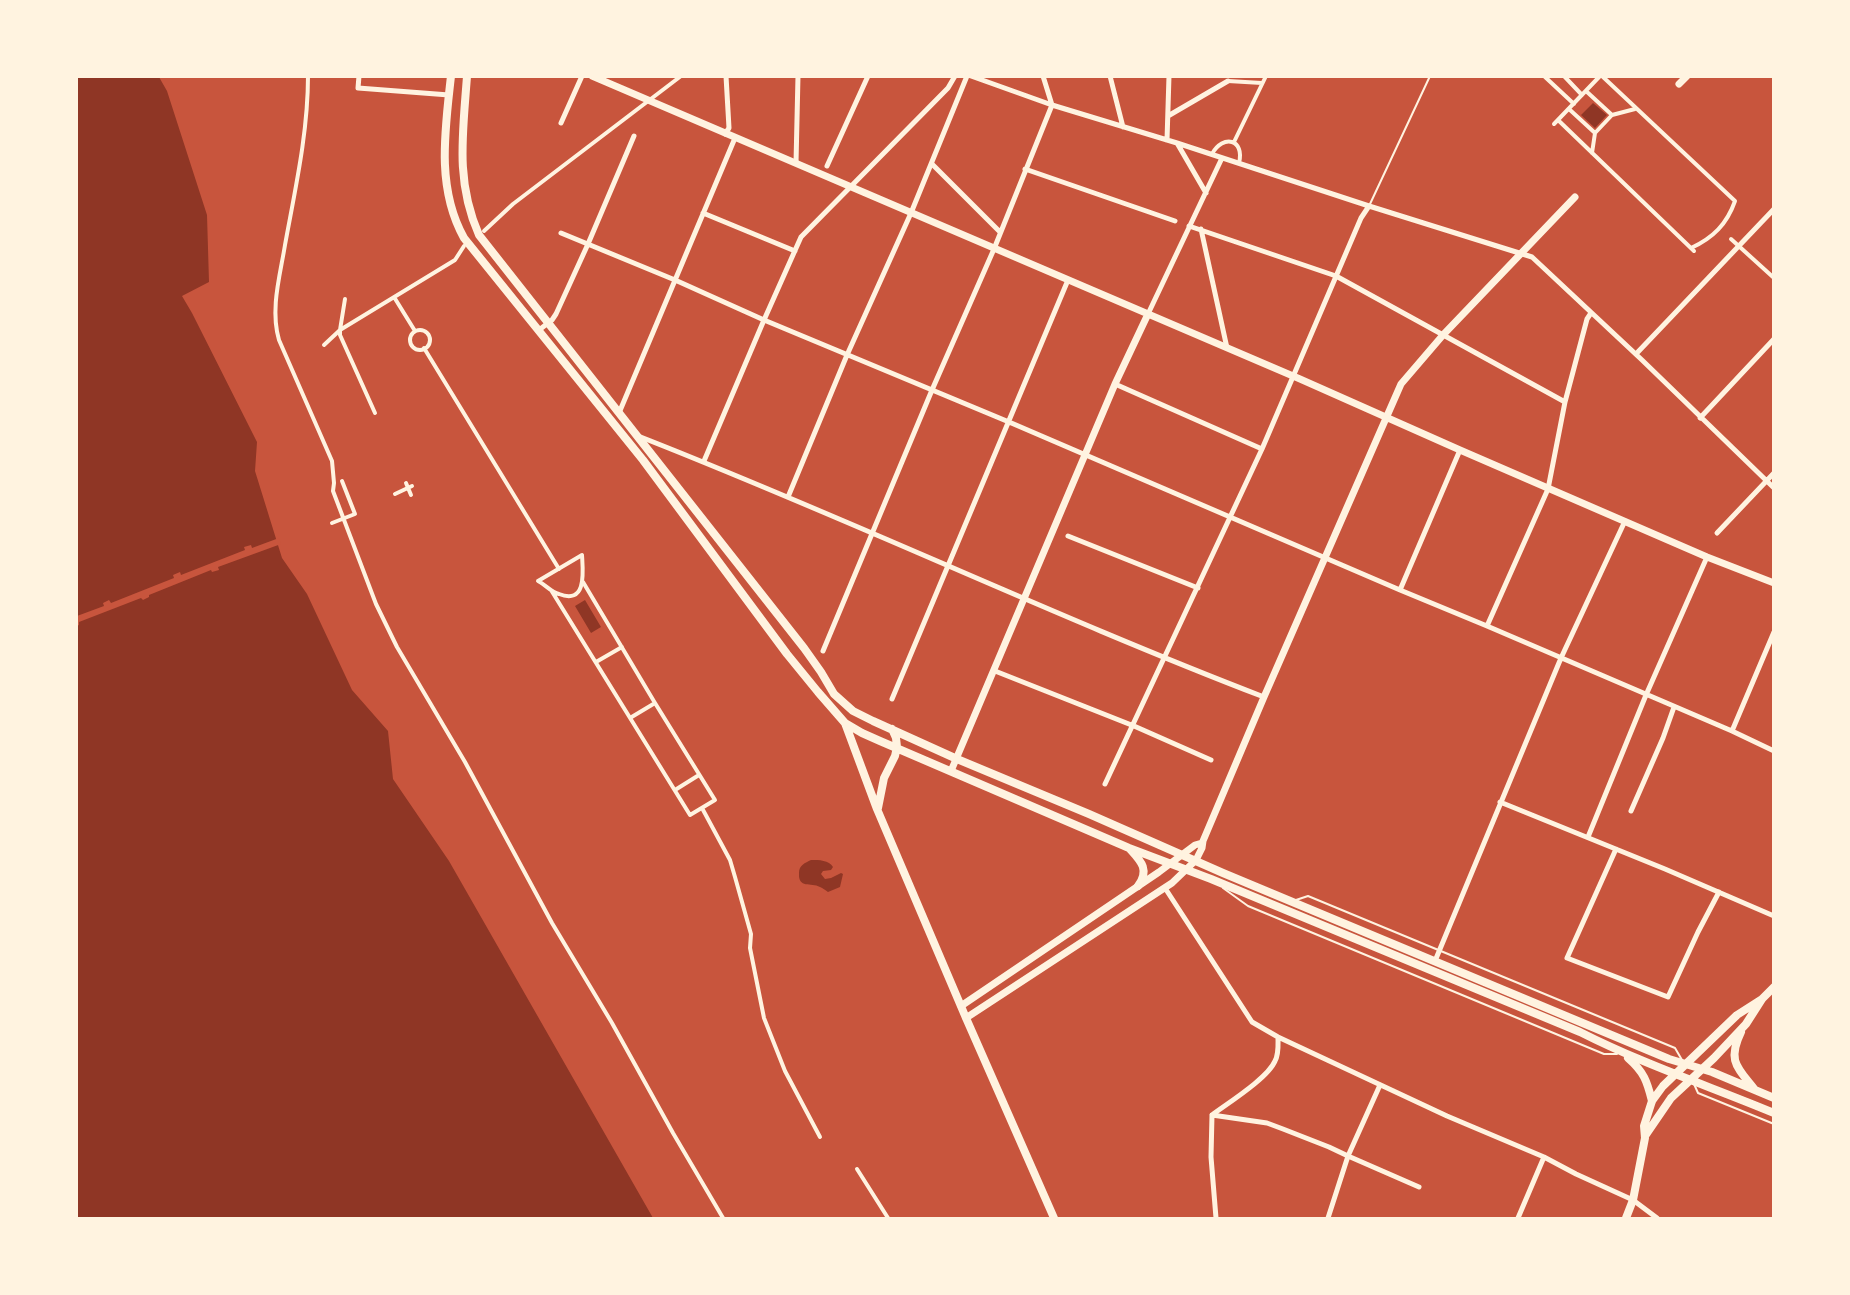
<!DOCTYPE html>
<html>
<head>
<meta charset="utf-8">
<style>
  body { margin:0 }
  #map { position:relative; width:1850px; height:1295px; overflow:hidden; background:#c8553d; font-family:Overpass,sans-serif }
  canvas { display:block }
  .frame { position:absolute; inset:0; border:78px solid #fff3e0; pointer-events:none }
</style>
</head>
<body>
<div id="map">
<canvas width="1850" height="1295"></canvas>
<div class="frame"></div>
</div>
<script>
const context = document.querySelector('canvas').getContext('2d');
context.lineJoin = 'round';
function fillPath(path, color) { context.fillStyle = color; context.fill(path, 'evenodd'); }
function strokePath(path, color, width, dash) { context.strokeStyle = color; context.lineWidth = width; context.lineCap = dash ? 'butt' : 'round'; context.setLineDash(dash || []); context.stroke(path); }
fillPath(new Path2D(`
  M76,77h83l8,14 40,124 2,67 -27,14 10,17 65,129 -2,29 27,87 25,36 45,96 36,41 5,48 56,82 204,357h-576z
  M1593,103l14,12 -12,13 -14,-13z
  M585,600l16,27 -10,6 -16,-27z
  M811,860c8,0 18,0 22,7l-2,3 -8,1 -2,3 4,5 6,-1 10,-5 2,1 -3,13 -12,5c-3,-2 -5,-4 -8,-5 -9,-5 -22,2 -21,-14 0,-8 6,-10 12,-13z`), '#8f3625');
fillPath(new Path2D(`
  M279,538l2,6 -63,23 1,3 -7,2 -1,-2 -62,25v2l-6,3 -2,-2 -62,24v3l-2,1v-10l27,-10 -1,-3 6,-3 2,3 63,-25 -1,-3 7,-3 1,3 64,-25 -1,-3 7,-2 1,3z`), '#c8553d');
strokePath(new Path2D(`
  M1370,204l60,-128
  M1223,888l25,18 356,148h13
  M1296,900l12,-4 367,152 7,12
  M1694,1084l4,9 76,31`), '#fff3e0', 2);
strokePath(new Path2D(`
  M308,76c0,57 -13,114 -23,169 -5,31 -15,64 -6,95l53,121 2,22 -1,8 43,113 21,43 68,115 87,161 60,100 61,110 50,85
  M1544,76l30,28
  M1564,76l18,19
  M1602,76l133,125c-8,23 -22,37 -44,47
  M1228,81l34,2
  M1586,91l26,24 23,-6
  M1569,109l26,24 -3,20
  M1558,120l136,131
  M1554,124l46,-48
  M1595,133l17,-18
  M1234,142l32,-66
  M1212,154c11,-20 33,-15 27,9
  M484,231l29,-27 168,-128
  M1731,239l43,39
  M394,297l21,34
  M410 340a10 10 0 1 1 20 0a10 10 0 1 1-20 0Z
  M324,345l16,-15 5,-31
  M424,348l135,221
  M375,413l-35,-78v-5l115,-70 9,-14
  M406,483l5,12
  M395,494l17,-8
  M332,523l23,-9 -13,-33
  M582,555c1,17 5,50 -23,39 -8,-2 -13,-9 -21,-13z
  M551,590l139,225 25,-15 -60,-97 -72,-121
  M596,662l26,-15
  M630,718l25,-15
  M675,790l24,-15
  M702,808l28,52 5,17 16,57 -1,14 14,70 21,53 35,66
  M857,1169l31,49`), '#fff3e0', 4);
strokePath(new Path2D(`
  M359,76l-1,12 91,7
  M971,76l81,29 125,38 192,63 163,51 110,103 132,128
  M1043,76l9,29
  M1110,76l13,51
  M1168,116l60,-35
  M561,123l21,-47
  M725,134l4,-6 -3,-52
  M1167,140l2,-64
  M1177,143l29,50
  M796,163l2,-87
  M932,164l68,68
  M827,166l41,-90
  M1025,169l150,52
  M703,213l92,38
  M1189,226l147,50 229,126
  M1201,229l26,119
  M561,233l114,47 89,40 245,102 391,168 87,36 245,105 42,20
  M1148,314l74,-156
  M539,330l13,-10 4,-6 32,-70 46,-108
  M1636,354l138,-145
  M1115,384l147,65
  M619,413l116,-275
  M1700,418l74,-79
  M638,436c210,82 415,180 626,261
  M704,461l60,-141 37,-83 147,-149 7,-12
  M788,497l59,-142 64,-142 56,-137
  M1717,533l57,-60
  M1068,536l130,52
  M1400,590l60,-140
  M1487,626l61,-137 17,-87 22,-83 4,-6
  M823,651l109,-261 62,-141 58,-144
  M995,671l139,55 77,34
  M892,699l176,-419
  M1732,731l42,-99
  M1105,784l157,-335 99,-231 8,-12
  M1500,802l165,67 109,47
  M1631,811l32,-73 11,-31
  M1588,837l58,-142 61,-138
  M1616,849l-49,109 101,39 30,-65 21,-40
  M1165,888l87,134 26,15 169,79 97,41 32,17 57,26 24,18
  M1435,961l126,-303 64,-137
  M1212,1115l55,8 16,6 46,18 19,9 71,31
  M1212,1115c16,-12 56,-37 63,-54 4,-7 3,-16 3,-24
  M1212,1115l-1,42 5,61
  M1328,1218l20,-62 32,-71
  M1518,1218l26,-61`), '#fff3e0', 5);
strokePath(new Path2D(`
  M592,76l708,303 160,71 247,107 67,26
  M1679,84l8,-8
  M951,771l164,-387 33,-70
  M961,1006l198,-134 36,-27 7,-2
  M966,1018l206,-135 24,-23 6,-12 1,-7 61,-144 137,-313 42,-49 132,-138`), '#fff3e0', 7);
strokePath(new Path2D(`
  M451,76c-6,54 -15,112 13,162l179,222 144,194 31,38 27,31 17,10 18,8 249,107 82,31 369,153c63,32 129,54 194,81
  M467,76c-4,57 -12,105 12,159l325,413 17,24 13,22 19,17 20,10 84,38 132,55 134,59 446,186 43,13 62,26
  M845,723l32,86 89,209 88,200
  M878,808l6,-30 11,-22 2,-9 -1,-9 -4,-9
  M1130,849c11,12 20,21 8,37
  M1741,1032c-14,29 -4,35 14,58
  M1628,1058c16,14 19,23 24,43
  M1645,1136l26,-38 43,-40 32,-34 16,-25 12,-12
  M1626,1218l7,-18 12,-62 -1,-12 8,-25 11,-15 74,-71 25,-16`), '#fff3e0', 8);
</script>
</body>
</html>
